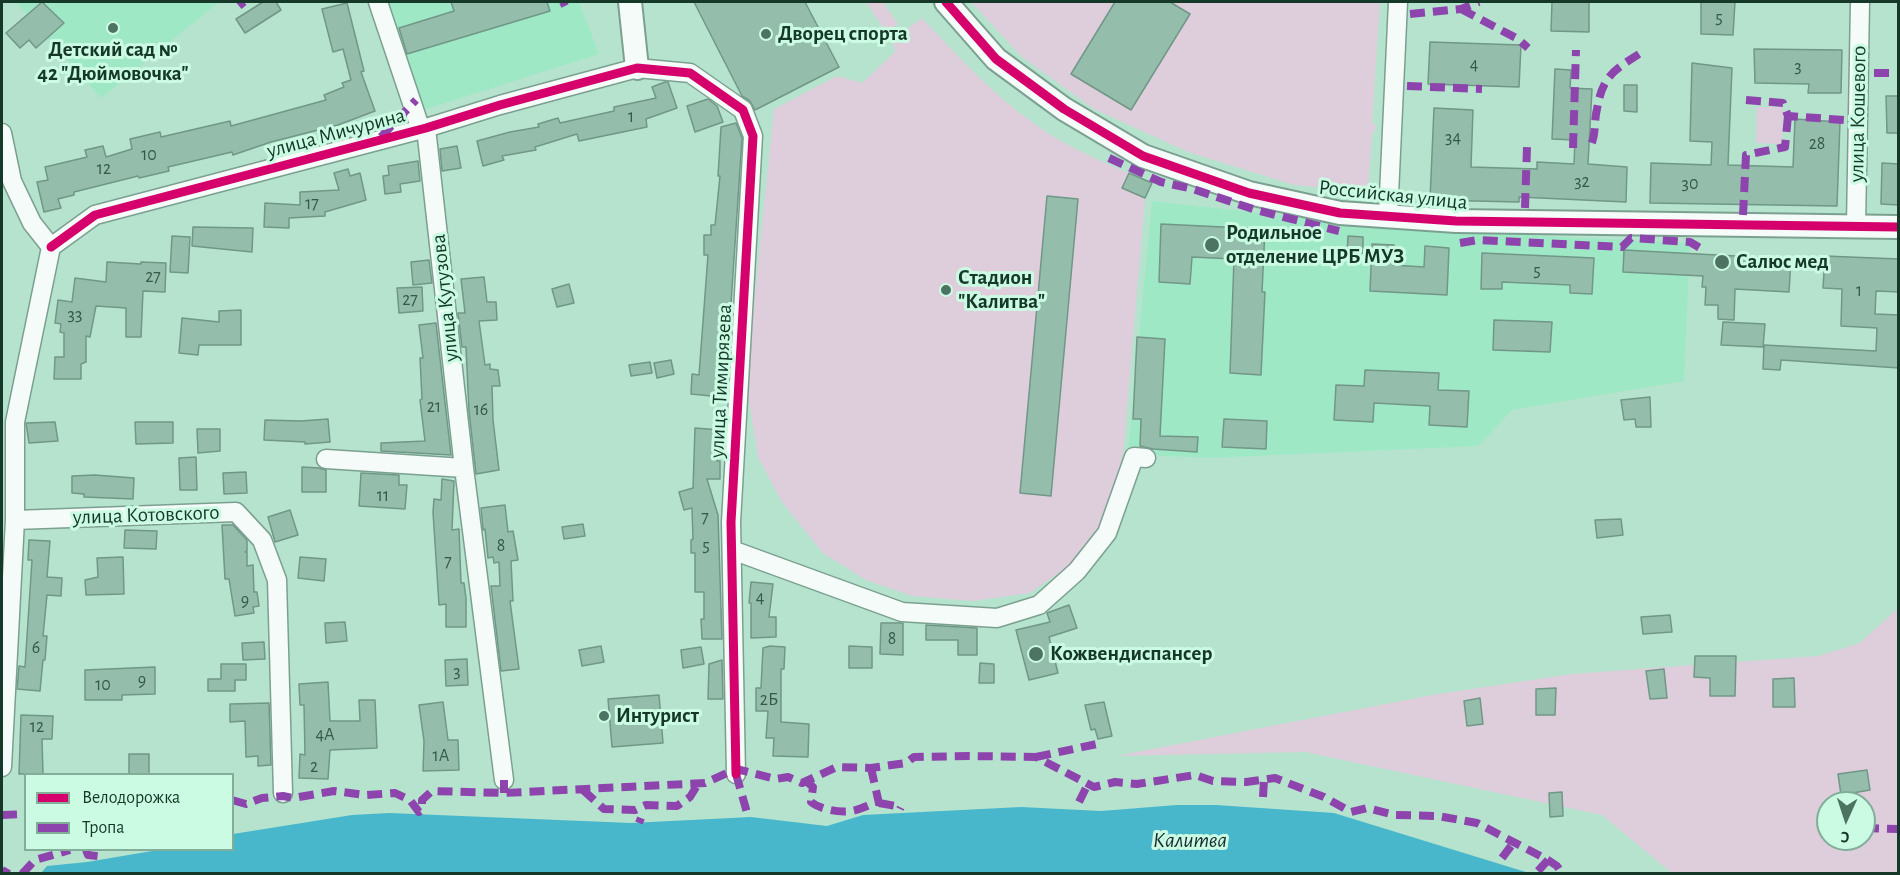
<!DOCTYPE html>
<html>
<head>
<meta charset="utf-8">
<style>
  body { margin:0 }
  #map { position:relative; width:1900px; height:875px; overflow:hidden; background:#b6e3ce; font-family:"Alegreya Sans",sans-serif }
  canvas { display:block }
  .frame { position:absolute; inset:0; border:3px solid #153829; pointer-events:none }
  .legend { position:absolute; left:24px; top:773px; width:210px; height:78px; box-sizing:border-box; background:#cbfce3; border:2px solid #82ae99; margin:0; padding:8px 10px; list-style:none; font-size:18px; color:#153829 }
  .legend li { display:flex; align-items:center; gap:12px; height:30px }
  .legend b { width:30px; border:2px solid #82ae99 }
  .north { position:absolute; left:1816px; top:791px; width:60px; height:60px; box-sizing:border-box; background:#cbfce3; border:2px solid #82ae99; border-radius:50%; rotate:183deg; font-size:16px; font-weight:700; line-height:24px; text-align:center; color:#153829 }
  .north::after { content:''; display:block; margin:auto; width:21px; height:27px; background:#4d7463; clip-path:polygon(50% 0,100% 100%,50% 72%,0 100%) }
</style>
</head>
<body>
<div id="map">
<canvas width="1900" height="875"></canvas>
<div class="frame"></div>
<ul class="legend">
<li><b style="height:8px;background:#d6006c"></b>Велодорожка</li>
<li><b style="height:8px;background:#8e44ad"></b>Тропа</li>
</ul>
<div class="north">С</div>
</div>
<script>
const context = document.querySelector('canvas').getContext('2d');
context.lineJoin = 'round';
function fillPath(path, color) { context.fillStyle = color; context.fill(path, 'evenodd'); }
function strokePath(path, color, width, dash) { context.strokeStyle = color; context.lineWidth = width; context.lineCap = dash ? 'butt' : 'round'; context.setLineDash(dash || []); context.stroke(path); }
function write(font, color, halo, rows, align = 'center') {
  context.font = font + ' "Alegreya Sans",sans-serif'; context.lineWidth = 6; context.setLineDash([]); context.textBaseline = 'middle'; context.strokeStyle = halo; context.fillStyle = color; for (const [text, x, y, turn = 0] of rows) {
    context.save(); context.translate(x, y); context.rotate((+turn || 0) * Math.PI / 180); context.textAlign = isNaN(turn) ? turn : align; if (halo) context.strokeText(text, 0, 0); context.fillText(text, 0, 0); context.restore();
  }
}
fillPath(new Path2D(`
  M16,2h203l-118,96z
  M383,2h196l20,52 -179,57z
  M1152,201l196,22 196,13 146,7 -6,138 -172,29 -34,36 -270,12 -80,-4z`), '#9fe8c6');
fillPath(new Path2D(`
  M866,2h17l15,22 -12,8z
  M971,2h409l-8,120 5,5 -5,7 -4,58 -74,-7 -106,-33 -94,-43 -72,-52z
  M922,18c36,38 71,77 114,107 34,25 77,41 116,58l-7,15 -22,256 -6,31 -9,30 -41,52 -37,26 -57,8 -61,-5 -46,-16 -43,-27 -41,-51 -24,-45 -12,-75 28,-273 63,-33 25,7 33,-31 -3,-12z
  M1757,107h26l-1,37 -26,-1z
  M1898,608v265h-226l-70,-58 -297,-63 -189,4 316,-61 139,-21 247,-18 42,-13zM1828,803h36v36h-36z`), '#decdda');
fillPath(new Path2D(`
  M1177,805h39l118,8 195,60h-1488l6,-7 40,-4 71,-12h74l1,-16 119,-19 37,-2 242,10 120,-6 76,9 36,-11 158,-8 80,4z`), '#48b7cc');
const building = new Path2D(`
  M42,2l22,21 -28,25 -7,-8 -9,8 -14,-15z
  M263,2h13l5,8 -36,23 -9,-14z
  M451,2h96l3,9 -143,43 -8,-26 55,-17z
  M694,2h111l34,65 -84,43 -5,-9 -8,-5z
  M1115,2h55l20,12 -59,96 -60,-36z
  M1552,2h37v30l-38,-1z
  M1701,2h34l-2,33 -32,-1z
  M347,3l17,68 -3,1 14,39 -37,14 -67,17 -38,13 -1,-3 -64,15 1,4 -30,7 -1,-2 -64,16v3l-16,4 3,9 -17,4 -7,-30 11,-2 -3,-13 42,-10 -2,-7 18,-4 3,11 26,-8 -2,-10 30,-7 1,5 69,-16 1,5 95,-26 -2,-5 20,-8 -2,-4 9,-3 -8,-31 -10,3 -11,-43z
  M1430,42l91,3 -2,42 -91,-3z
  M1754,49l88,1 -1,43h-33l1,-9 -54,-1z
  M1692,63l40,5 -4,97 65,2 2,-48 45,3 -3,84 -187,-3 1,-40 60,2 1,-23 -22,-1z
  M1555,69l16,1 -1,18 22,1 -4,75 39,3 -1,35 -107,-5v5l-89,-2 4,-92 39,2 -2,57 66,2v-7l37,2 1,-24 -23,-1z
  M665,82h3l9,26 -31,11 1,8 -68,14 -2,-7 -42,13 1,3 -34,6 2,4 -21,6 -6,-25 33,-9 29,-5 -1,-3 20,-6 2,5 54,-12v-4l42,-9 -4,-11z
  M1624,85h13v27l-13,-1z
  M1886,96h13v37h-12z
  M708,99l9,7 6,16 -28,10 -8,-26z
  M736,123l6,15 -12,181 -1,19h-3l-4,59 -31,-3 1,-20 7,1 9,-120h-4v-20h7v-10h4l5,-49h-2l3,-49z
  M457,146l4,22 -19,3 -2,-22z
  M418,161l2,20 -20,3 1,8 -16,2 -2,-18 6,-1 -1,-9z
  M1882,163l17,1v41l-18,-1z
  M348,169l2,7 10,-3 6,27 -41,12v4l-36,2v10l-25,-1 1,-24 35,2v-13l39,-2 -5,-17z
  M1129,173l23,10 -7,15 -23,-10z
  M1047,196l31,3 -27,297 -31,-3z
  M1161,224l104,5 -3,63h3l-4,83 -31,-2 4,-114 -42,-2 -2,27 -31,-2z
  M193,227l60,1 -1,24 -60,-6z
  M172,236l18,1 -2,36 -18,-1z
  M1348,236l15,1v16h-16z
  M1372,244l22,1 -1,20 31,2 1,-21 24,2 -2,47 -77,-4z
  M1624,250l167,9 -2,33 -54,-3 -1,31 -16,-1v-14h-13l1,-18h-4l1,-11 -80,-4z
  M1482,253l112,5 -2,36 -22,-1v-8l-68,-3v7h-21z
  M1825,256l74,3v33l-23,-1 -1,23 24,1v53l-118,-8 -1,10 -17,-1 1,-24 112,6 1,-23 -36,-2 1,-37 -19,-1z
  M429,260l3,23 -19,2 -2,-23z
  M107,262l34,2v-2l25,1 -1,29 -22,-1 -2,46h-15v-29l-30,-2 -6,31 -4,-1v26l-5,2v15h-27l1,-22h9v-24l-4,-1 1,-8 -6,-1 3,-23 14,2 3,-24 31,4z
  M484,277l3,25h9l1,18 -18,1 6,44 5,-1v5l8,1 2,16h-8l1,34 6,50 -23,4 -7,-63 -3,-64h-4l-4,-34h7l-4,-34z
  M569,284l5,19 -17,4 -5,-18z
  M422,287l1,24 -24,2 -2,-25z
  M241,310v35h-42l-1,10 -19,-2 3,-35 37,4v-11z
  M1494,320l58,2 -2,30 -57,-2z
  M1723,322l42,2 -2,23 -42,-2z
  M436,323l15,132 -70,-4v-8l44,-2 -5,-41 2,-1 -2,-41h3l-4,-33z
  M1137,337l28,2 -5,97 38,1 -1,15 -44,-3 -13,-3 1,-27h-8z
  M671,360l3,14 -17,4 -3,-15z
  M650,362l2,11 -21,3 -2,-11z
  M1365,370l74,3 -1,17 31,1 -2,36 -38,-2 1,-19 -56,-3 -1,19 -39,-2 2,-35 28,1z
  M1650,397l1,30h-15l-1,-8 -11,1 -3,-20z
  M328,419l2,23 -25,2v-2l-41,-2 1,-20 36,1z
  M1224,419l43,2 -1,28 -44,-2z
  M55,422l3,19 -29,2 -3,-20z
  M135,422h38v21l-37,1z
  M695,428l25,2 -3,31h3v18h-13l11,36 4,124h-20l-1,-20h3v-27h-9v-39h-4v-13l2,-1 -1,-31 -8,2 -5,-18 14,-4z
  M197,429h23v22l-22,2z
  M196,457l1,33h-17l-1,-32z
  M302,467l17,1 7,2v22h-24z
  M246,472l1,21 -23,1 -1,-21z
  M361,473l38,2v10h8l-2,24 -46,-3z
  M95,475l39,3 -1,21 -49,-2v-3l-12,-1v-17z
  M442,479l12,2 -2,49 7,-1 2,54h3l2,15v29h-20v-23l-7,1 -6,-93 1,-13 7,1z
  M505,505l3,27 5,-1 5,29 -7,1 2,40h-3l9,68 -18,2 -10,-85h9l-1,-24 -5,1 -1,-6 -5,1 -3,-29 -2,1 -2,-22z
  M290,510l8,25 -23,7 -7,-25z
  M1621,519l2,16 -26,3 -2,-18z
  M583,524l2,12 -21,3 -2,-12z
  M222,525h11l14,15v11l-2,1h2v14l6,-1 1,27h3l2,14 -6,1 1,6 -19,3 -6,-37h-4z
  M125,530l32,1 -1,18 -32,-1z
  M29,540l21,1 -3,36 15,1 -1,18 -14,-1 -4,41h4l-2,24h-2l-3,31 -23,-2 2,-23 6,1 7,-107h-4z
  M123,557l1,37 -38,1 -1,-15 13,-3 -1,-19z
  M300,557l26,2 -2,22 -26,-3z
  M751,582l22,2 -4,33h7v20l-25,1v-35h-2z
  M1069,605l8,23 -28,9 9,36 -29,7 -13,-50 34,-8 -3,-9z
  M1670,615l2,17 -29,2 -2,-17z
  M345,622l2,19 -21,2 -1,-20z
  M881,623h22v32l-23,-1z
  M926,625l51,3v27h-19v-15h-32z
  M264,642l1,17 -22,1 -1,-17z
  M601,646l3,16 -22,4 -3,-16z
  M770,646l15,1 -1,22h-3v53l28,2 -1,33 -35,-1 1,-18h-8l2,-27h-12v-23h5l2,-40z
  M849,646l23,1v21h-23z
  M701,647l3,17 -21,4 -2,-18z
  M1695,656h41l-1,40h-25v-18l-16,-1z
  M467,659l1,26 -22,1 -1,-26z
  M722,660l1,39h-15l1,-35z
  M980,663l14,1v19h-15z
  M221,664h25v16h-11v11h-27v-12h13z
  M155,667v27l-33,1v5h-37v-30z
  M1664,669l3,29 -17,1 -4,-28z
  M1794,678l1,29h-22v-28z
  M328,682l2,39h30l-1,-21h16l2,48 -47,2 -2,29 -29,-1 1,-24 5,1 -1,-50h-4l-1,-21z
  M1556,688l-1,27h-19v-26z
  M659,695l4,48 -51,4 -4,-48z
  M1480,698l3,26 -16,2 -3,-25z
  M443,702l5,38h10l1,30 -36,1 1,-30 -5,-36z
  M1104,702l8,34 -14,3 -3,-10 -4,1 -6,-25z
  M269,703l2,62 -13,1v-10l-12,1 -1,-36 -15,1v-18z
  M21,715l32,1 -1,23h-10l1,35h-24z
  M129,754h20v20h-20z
  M1867,770l3,20 -29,5 -3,-21z
  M1562,792l1,24 -13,1 -1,-24z`);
fillPath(building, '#94bdab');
strokePath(building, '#719787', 1.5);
const minor = new Path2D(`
  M378,2l43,128
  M426,128l38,340 40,312
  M2,133l10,48 20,42 19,24
  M1388,216l10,-214
  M1856,226l4,-224
  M51,247l44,-32 331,-87 74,-23 137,-37 53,5 53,37 10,26 -22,386 5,252
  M326,459l138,9
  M15,520l221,-8 26,28 15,40 6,213
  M732,550l170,62 95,6 42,-13 38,-34 30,-38 27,-76 12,1
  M2,767l13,-247v-98l36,-175`);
const tertiary = new Path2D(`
  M630,2l7,66
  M946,2l50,57 68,50 79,47 106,37 91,20 116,8 442,6`);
strokePath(minor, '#7ba090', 21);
strokePath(tertiary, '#7ba090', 26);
strokePath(minor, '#f4fbf8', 18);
strokePath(tertiary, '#f4fbf8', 22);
strokePath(new Path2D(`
  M563,2l2,4
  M239,6l5,-4
  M1461,9l57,30 10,9
  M1410,14l51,-5 18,-7
  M1874,73h24
  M1407,86l75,3
  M1746,100l37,3 5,13 56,4
  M381,137l35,-37
  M1592,143c4,-12 2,-22 5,-34 6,-35 18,-39 45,-57
  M1573,148l3,-98
  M1109,158l52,24 32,7 63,21 83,21
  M1525,208l2,-61
  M1743,215l3,-60 39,-8 3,-31
  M1460,243l18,-3 144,7 9,-9 59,4 10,6
  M1036,757l61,-13
  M871,768l9,40
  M736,774l12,42
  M806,781l7,6 -2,15c10,8 32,12 45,8 7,-2 15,-6 22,-8
  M583,790l21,19 31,1 11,-5 31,1 13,-9 8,-13
  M504,793v-13
  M1263,797l1,-17
  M232,800l14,4 16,-6 21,-2 10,2 41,-7 32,4 29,-2 15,7 9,12 3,-2v-10l10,-9 72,2 201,-10 31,-14 40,10 12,-2 14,6 35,-16 34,1 35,-5 8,-6 55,-1 67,1 58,30 21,-5 22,2 58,-9 18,6 33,1 29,-4 49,19 27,15 16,-4 28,7 43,1 39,7 71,37 9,6 5,8
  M1079,802l9,-18
  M879,803l22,4 -1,2
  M2,815l24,-1
  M639,823l2,-5
  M1864,828l34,1
  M86,850l2,5 17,2
  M1502,858l12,-16
  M2,870l7,4
  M1538,871l10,-11
  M22,874l13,-14 35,-10`), '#8e44ad', 8, [15, 8]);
strokePath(new Path2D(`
  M946,2l50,57 68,50 79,47 106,37 91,20 116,8 442,6
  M51,247l44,-32 331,-87 74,-23 137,-37 53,5 53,37 10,26 -22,386 5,252`), '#d6006c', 9);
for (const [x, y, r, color] of [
  [113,28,6,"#4d7463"],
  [766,34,6,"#4d7463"],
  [1212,245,8,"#4d7463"],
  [1722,262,8,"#4d7463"],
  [946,290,6,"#4d7463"],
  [1036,654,8,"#4d7463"],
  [604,716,6,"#4d7463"]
]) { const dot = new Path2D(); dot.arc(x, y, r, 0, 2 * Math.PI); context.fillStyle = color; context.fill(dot); strokePath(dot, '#cbfce3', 2); }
write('18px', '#35594a', null, [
  ["5",1719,18],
  ["4",1474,65],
  ["3",1798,67],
  ["1",631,117],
  ["34",1453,138],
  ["28",1817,144],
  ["10",149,155],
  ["12",104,169],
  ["32",1582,182],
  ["30",1690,184],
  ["17",312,204],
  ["5",1537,271],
  ["27",153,277],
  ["1",1859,291],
  ["27",410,300],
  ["33",75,315],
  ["21",434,407],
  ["16",481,410],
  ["11",383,496],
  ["7",705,518],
  ["8",501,546],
  ["5",706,546],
  ["7",448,562],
  ["4",760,598],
  ["9",245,601],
  ["8",892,639],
  ["6",36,648],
  ["3",457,672],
  ["9",142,681],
  ["10",103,685],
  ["2Б",769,700],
  ["12",37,727],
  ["4А",325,735],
  ["1А",441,756],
  ["2",314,767]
]);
write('bold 21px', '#153829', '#cbfce3', [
  ["Дворец спорта",778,34],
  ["Детский сад №",113,50,"center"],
  ["42 \"Дюймовочка\"",113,74,"center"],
  ["Родильное",1226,233],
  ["отделение ЦРБ МУЗ",1226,257],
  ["Салюc мед",1736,262],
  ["Стадион",958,278],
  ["\"Калитва\"",958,302],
  ["Кожвендиспансер",1050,654],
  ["Интурист",616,716]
], 'left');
write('21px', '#153829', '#cbfce3', [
  ["улица Кошевого",1858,114,-89],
  ["улица Мичурина",336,133,-15],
  ["Российская улица",1393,195,6],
  ["улица Кутузова",445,298,-96],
  ["улица Тимирязева",721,381,-87],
  ["улица Котовского",146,515,-2]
]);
write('italic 22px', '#182c34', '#cbfce3', [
  ["Калитва",1190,840]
]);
</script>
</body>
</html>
